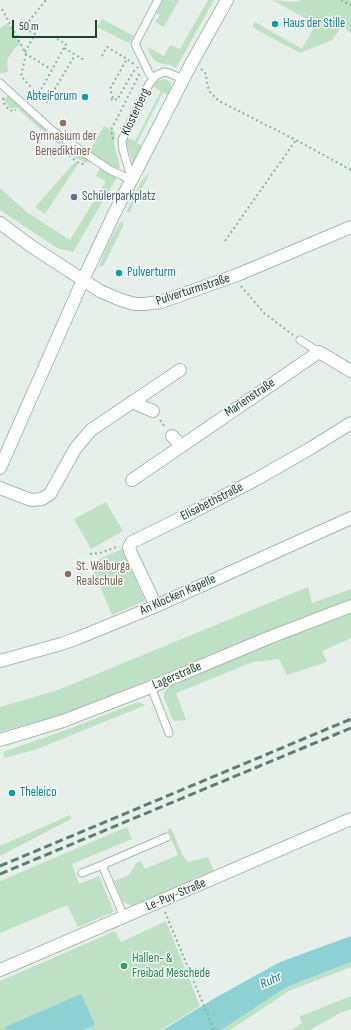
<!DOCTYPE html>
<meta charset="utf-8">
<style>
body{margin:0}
#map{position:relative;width:351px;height:1030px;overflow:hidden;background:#e6efea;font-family:"Sofia Sans Condensed",sans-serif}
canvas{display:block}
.scale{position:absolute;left:12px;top:20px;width:85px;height:18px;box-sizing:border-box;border:2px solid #234237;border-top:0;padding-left:5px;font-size:12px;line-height:14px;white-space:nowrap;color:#234237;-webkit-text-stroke:3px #f7fbf8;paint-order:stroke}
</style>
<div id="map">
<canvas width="351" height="1030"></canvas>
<div class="scale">50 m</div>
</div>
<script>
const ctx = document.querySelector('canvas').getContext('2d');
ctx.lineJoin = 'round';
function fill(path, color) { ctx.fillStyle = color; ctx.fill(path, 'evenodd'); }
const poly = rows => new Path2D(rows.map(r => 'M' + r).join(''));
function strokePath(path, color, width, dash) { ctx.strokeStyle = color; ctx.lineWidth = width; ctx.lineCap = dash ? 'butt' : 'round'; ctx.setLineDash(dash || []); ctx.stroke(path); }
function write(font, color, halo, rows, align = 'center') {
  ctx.font = font + ' "Sofia Sans Condensed",sans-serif'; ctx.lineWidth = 3; ctx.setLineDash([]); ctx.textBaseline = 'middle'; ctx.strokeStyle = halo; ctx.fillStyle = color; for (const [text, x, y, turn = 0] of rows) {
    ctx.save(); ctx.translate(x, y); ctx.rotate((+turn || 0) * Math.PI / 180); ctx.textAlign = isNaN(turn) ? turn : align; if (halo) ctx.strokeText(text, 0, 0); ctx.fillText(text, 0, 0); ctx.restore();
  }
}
const green = poly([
 [162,0,179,0,164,27,155,22,160,15,156,13,162,3],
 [208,0,214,0,176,68,171,65,162,64,155,61,150,54,147,47,164,56,170,45,180,49],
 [272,0,295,2,302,0,351,0,351,34,342,26,332,40,300,53,252,27,255,22,302,49,316,24],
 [102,19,134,36,129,43,97,27],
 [8,23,20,44,15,48,8,58,7,63,8,72,0,73,0,28],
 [163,79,168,80,171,83,172,89,170,96,163,92,137,143,145,147,134,166,126,143,127,138,135,141,161,91,154,87,156,82],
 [9,94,51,130,47,135,17,108,10,108,4,100],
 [104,126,115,132,114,144,120,167,116,170,88,153],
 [53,133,89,160,88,162,86,163,72,156,50,137],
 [75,162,78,164,45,214,35,207],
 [102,169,117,177,73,252,57,248,0,210,0,188,28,213,70,240,106,181,96,176,99,170],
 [150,173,129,213,126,212,142,180],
 [120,222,124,224,104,265,99,267,106,248],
 [106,502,123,531,91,549,74,519],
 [122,549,145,601,112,615,90,563],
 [308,587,312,603,351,589,351,599,269,631,68,713,0,732,0,707,58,690],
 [351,613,351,638,322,651,327,662,287,675,279,659,253,662,176,693,186,720,175,721,172,718,164,698,164,693,169,686,301,631],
 [138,702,146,705,37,749,5,758,3,752,66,730],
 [70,815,71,819,0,856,0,846],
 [127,827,132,839,72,864,79,884,99,876,114,912,78,927,67,905,0,933,0,881],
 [171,828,182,854,188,862,208,857,215,874,132,906,123,902,114,881,129,875,136,863,141,861,145,869,178,855,167,829],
 [166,921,200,1006,161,1030,0,1030,0,981,115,931,121,942],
 [351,962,351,967,289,991,230,1030,221,1030,287,987],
 [351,996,351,1009,340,1013,310,1030,292,1030,302,1023,299,1017]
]);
const water = poly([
 [351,936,351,962,287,987,221,1030,163,1030,215,998,280,962],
 [81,994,95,1025,83,1030,6,1030,5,1027]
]);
const path = poly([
 [341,0,351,5],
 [2,9,26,54,51,69],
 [57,39,66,44,64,48,84,60],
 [64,48,38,95,47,102,75,55],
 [25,52,35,34,26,29,25,26,46,0],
 [26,54,21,76,38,95],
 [102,56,107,47,127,59],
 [201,69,206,74,207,85,210,92,219,101,296,140,351,170],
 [3,98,4,103,9,110,13,111,16,110],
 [113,98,110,89,127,59,134,64],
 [111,100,113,98,117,100,133,72,138,67],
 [113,139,111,130,140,73],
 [61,150,79,163,86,165],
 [225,241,296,140],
 [241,286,264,313,293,335],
 [160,420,165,427],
 [90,554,100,553,119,546],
 [165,912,214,1030]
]);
const service = poly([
 [153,78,149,73,135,44,158,0],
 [0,83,53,131,67,141,110,170,132,180],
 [132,180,123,150,122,140,149,84,157,75,164,72,169,73,183,79],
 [300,340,319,352],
 [151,687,169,733],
 [82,873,102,865],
 [124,917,102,865,167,837]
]);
const minor = poly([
 [0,223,31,246,100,291,121,300,135,304,144,304,161,302,237,275,351,227],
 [132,402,153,411],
 [172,436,182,446],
 [0,468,83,280,114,214,191,64,227,0],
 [132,480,319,352,351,371],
 [0,488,31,500,42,499,50,494,75,449,91,430,180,370],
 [156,606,130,551,129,547,132,542,191,513,255,480,311,448,351,423],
 [0,661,61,644,78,638,156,606,351,518],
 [0,740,63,721,151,687,268,638,351,606],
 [0,970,351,819]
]);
const rail = poly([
 [0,866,351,719],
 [0,874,351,728]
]);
const markers = [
 [275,24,4,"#0f9aa8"],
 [85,97,4,"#0f9aa8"],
 [63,123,4,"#8d6e63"],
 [74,197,4,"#5c6f8a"],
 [119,273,4,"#0f9aa8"],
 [68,574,4,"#8d6e63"],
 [12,793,4,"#0f9aa8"],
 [124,966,4,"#2e9e5b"]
];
const cultureNames = [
 ["Haus der Stille",283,24],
 ["AbteiForum",77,97,"right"],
 ["Pulverturm",127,273],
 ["Theleico",20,793]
];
const streetNames = [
 ["Klosterberg",136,112,-65],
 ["Pulverturmstraße",193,290,-18],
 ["Marienstraße",250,398,-34],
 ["Elisabethstraße",212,502,-27],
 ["An Klocken Kapelle",178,595,-24],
 ["Lagerstraße",177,676,-23],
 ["Le-Puy-Straße",176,895,-23]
];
const educationNames = [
 ["Gymnasium der",63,137],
 ["Benediktiner",63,152],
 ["St. Walburga",76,567,"left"],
 ["Realschule",76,582,"left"]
];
const serviceNames = [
 ["Schülerparkplatz",82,197]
];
const leisureNames = [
 ["Hallen- &",132,959],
 ["Freibad Meschede",132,974]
];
const waterNames = [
 ["Ruhr",271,981,-25]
];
fill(green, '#bee0c4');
fill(water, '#8dd1d5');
strokePath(service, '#a8b8b1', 9);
strokePath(minor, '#a8b8b1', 14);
strokePath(path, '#85b4a0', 2, [2, 3]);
strokePath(service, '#fff', 7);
strokePath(minor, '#fff', 12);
strokePath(rail, '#5e7d72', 3, [8, 4]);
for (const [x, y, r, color] of markers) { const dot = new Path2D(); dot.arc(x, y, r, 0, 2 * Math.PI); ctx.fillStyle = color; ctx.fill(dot); strokePath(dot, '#f7fbf8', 1.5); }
write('13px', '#0d838f', '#f7fbf8', cultureNames, 'left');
write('13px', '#234237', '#f7fbf8', streetNames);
write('13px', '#785e54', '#f7fbf8', educationNames);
write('13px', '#4e5e75', '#f7fbf8', serviceNames, 'left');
write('13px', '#27864d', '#f7fbf8', leisureNames, 'left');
write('italic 14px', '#1a7a81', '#f7fbf8', waterNames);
</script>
